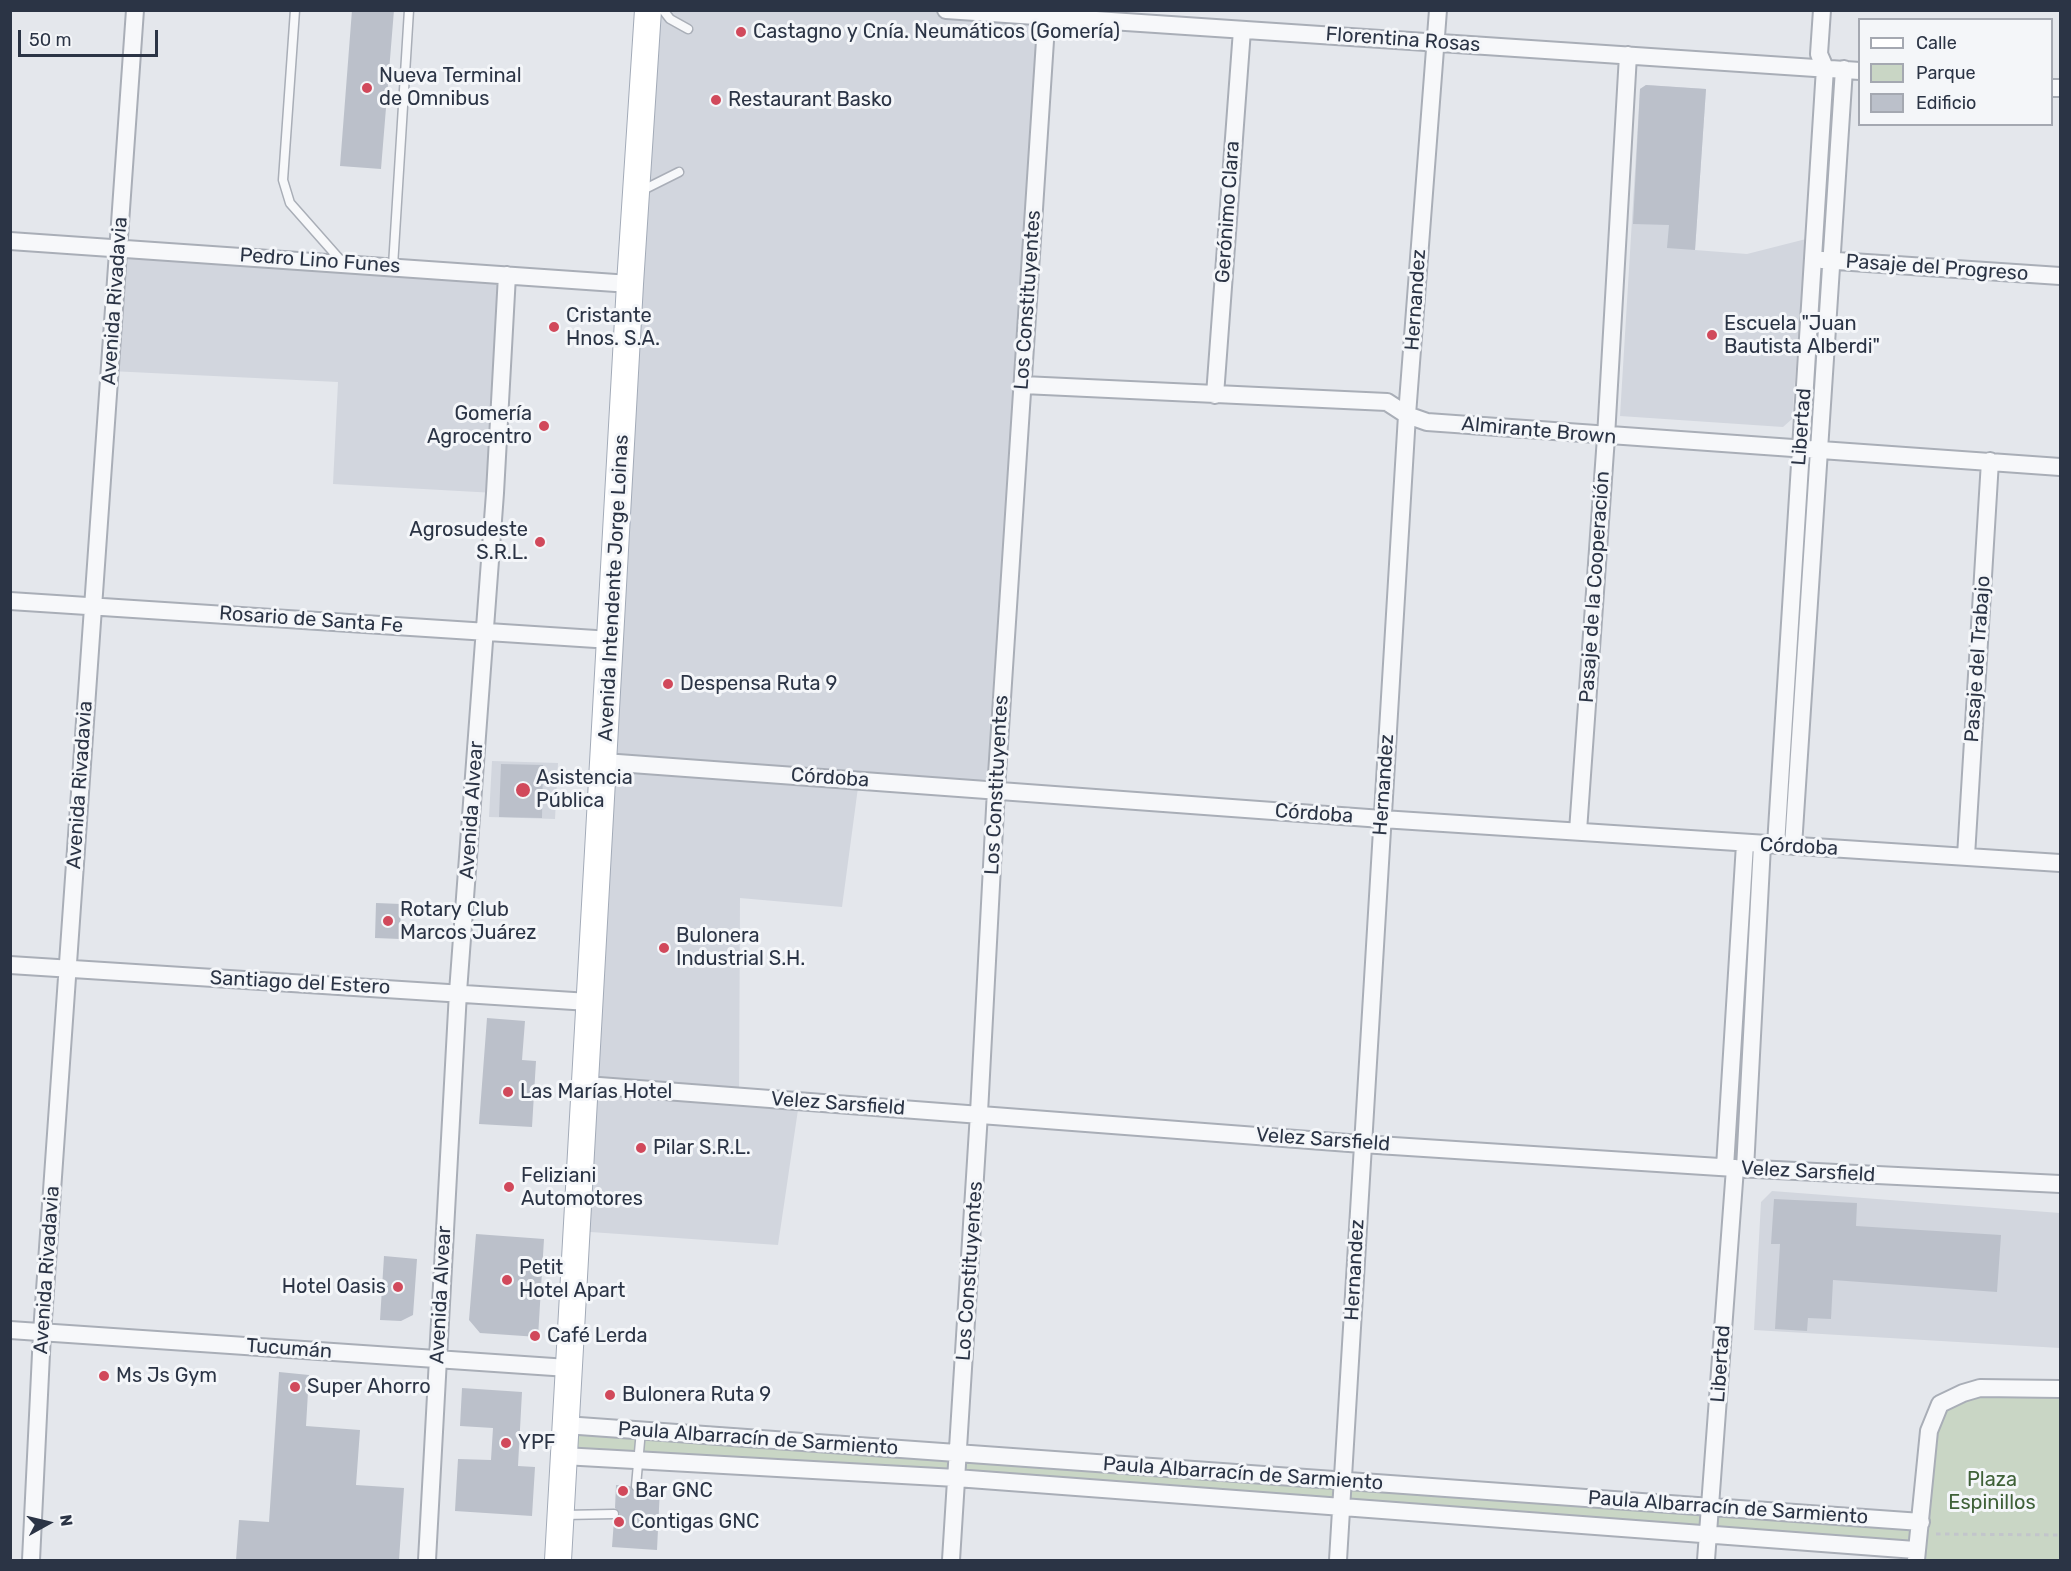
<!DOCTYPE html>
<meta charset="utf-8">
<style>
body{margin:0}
#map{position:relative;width:2071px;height:1571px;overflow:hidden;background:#e4e7ec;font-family:Rubik,sans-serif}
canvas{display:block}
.frame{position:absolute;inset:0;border:12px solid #2b3445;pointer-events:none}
.legend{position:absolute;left:1858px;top:18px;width:195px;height:108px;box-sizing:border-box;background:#f4f6f9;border:2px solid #a4a8b1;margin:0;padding:8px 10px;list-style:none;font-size:18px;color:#2b3445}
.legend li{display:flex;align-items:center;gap:12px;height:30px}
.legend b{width:30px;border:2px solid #a4a8b1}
.north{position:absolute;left:18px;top:1493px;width:60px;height:60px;-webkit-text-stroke:4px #f4f6f9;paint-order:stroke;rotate:82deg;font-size:16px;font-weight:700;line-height:24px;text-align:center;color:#2b3445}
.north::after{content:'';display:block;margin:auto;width:21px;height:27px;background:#2b3445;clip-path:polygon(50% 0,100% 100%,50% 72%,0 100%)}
.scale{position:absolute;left:18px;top:30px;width:140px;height:27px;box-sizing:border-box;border:3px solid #2b3445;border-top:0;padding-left:8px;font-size:18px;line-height:21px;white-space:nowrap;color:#2b3445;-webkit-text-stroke:4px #f4f6f9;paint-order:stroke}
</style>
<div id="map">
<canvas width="2071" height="1571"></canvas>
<div class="frame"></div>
<ul class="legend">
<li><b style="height:8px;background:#fff"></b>Calle</li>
<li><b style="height:16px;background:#c9d6c5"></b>Parque</li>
<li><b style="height:16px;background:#bbc0ca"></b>Edificio</li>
</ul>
<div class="north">N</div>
<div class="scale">50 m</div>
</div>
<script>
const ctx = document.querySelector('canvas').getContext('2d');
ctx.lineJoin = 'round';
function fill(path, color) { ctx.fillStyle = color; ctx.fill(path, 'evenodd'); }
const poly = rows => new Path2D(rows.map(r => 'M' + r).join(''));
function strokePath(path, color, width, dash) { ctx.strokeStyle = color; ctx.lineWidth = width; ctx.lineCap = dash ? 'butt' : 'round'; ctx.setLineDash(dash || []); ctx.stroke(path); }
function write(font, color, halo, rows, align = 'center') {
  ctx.font = font + ' Rubik,sans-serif'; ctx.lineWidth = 6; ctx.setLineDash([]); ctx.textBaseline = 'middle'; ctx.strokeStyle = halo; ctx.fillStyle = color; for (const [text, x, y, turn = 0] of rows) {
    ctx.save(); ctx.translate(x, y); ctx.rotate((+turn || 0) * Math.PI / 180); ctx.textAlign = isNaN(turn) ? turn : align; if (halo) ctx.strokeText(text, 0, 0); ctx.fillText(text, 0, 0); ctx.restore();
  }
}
const built = poly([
 [648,11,1047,11,996,790,859,780,842,907,740,898,739,1097,799,1103,778,1245,576,1231],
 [1646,85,1706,89,1695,250,1747,254,1806,239,1792,419,1783,427,1620,416,1640,89],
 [120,248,507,275,495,493,333,484,338,382,110,371],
 [492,761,558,763,555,819,489,817],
 [1772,1191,2060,1213,2060,1348,1754,1330,1761,1202]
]);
const green = poly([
 [2060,1389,2060,1560,1916,1560,1915,1550,563,1456,565,1425,1920,1522,1940,1404,1963,1393]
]);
const building = poly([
 [352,10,394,10,381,169,340,166],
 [1646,85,1706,89,1695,250,1667,248,1669,225,1633,224,1640,89],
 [501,764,543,765,542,818,499,817],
 [376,903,401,904,400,939,375,938],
 [487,1018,525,1021,522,1060,536,1061,532,1127,479,1124],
 [1774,1199,1857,1203,1856,1226,2001,1235,1997,1292,1833,1280,1831,1319,1808,1318,1807,1331,1775,1329,1780,1244,1771,1244],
 [476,1234,544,1239,538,1337,480,1333,469,1320],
 [384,1256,417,1259,413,1315,401,1321,380,1320],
 [279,1372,309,1375,306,1426,360,1430,356,1485,404,1488,399,1560,236,1560,239,1520,269,1522],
 [462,1388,522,1392,518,1466,535,1467,532,1516,455,1511,458,1459,491,1460,493,1428,460,1426],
 [616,1485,630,1486,636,1492,642,1487,660,1488,657,1550,612,1547,614,1520,620,1514,615,1508]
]);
const path = poly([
 [1936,1534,2060,1535]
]);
const lane = poly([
 [295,10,283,180,290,203,343,263],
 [663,10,670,19,688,29],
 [639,192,679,172],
 [393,266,409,10],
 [636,1486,641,1430],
 [564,1515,614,1514]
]);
const street = poly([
 [946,10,1860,71],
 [2052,88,2060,88],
 [10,241,630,284],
 [1822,260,2060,276],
 [1023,385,1387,402,1407,415,1427,422,2060,467],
 [1215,395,1242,30],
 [10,601,611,640],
 [604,762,1382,819,2060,863],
 [1578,831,1606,437,1628,55],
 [1776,845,1825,68,1819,54,1822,10],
 [1793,846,1844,69],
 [1966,856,1990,461],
 [10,965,589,1002],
 [586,1085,1362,1144,1735,1168,2060,1184],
 [1725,1167,1745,844],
 [1745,1169,1762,845],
 [10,1330,568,1368],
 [565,1425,1921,1522],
 [563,1456,956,1478,1915,1550],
 [31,1560,42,1333,135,10],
 [427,1560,458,992,495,493,507,275],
 [951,1560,979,1113,996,790,1047,10],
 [1338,1560,1407,415,1438,10],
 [1706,1560,1735,1168],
 [1916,1560,1929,1431,1940,1404,1963,1393,1980,1388,2060,1389]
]);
const primary = poly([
 [558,1560,630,284,648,10]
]);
const markers = [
 [741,32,6,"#d1495b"],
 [367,88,6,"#d1495b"],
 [716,100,6,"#d1495b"],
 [554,327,6,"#d1495b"],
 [1712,335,6,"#d1495b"],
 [544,426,6,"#d1495b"],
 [540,542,6,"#d1495b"],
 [668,684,6,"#d1495b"],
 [523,790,8,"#d1495b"],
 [388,921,6,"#d1495b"],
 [664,948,6,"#d1495b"],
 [508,1092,6,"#d1495b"],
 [641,1148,6,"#d1495b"],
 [509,1187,6,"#d1495b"],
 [507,1280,6,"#d1495b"],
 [398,1287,6,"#d1495b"],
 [535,1336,6,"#d1495b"],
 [104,1376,6,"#d1495b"],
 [295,1387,6,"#d1495b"],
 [610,1395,6,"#d1495b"],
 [506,1443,6,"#d1495b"],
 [623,1491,6,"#d1495b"],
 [619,1522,6,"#d1495b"]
];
const poiNames = [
 ["Castagno y Cnía. Neumáticos (Gomería)",753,32],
 ["Nueva Terminal",379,76],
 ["de Omnibus",379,99],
 ["Restaurant Basko",728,100],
 ["Cristante",566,316],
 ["Hnos. S.A.",566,339],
 ["Escuela \"Juan",1724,324],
 ["Bautista Alberdi\"",1724,347],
 ["Gomería",532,414,"right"],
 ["Agrocentro",532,437,"right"],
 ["Agrosudeste",528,530,"right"],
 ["S.R.L.",528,553,"right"],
 ["Despensa Ruta 9",680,684],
 ["Asistencia",536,778],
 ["Pública",536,801],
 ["Rotary Club",400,910],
 ["Marcos Juárez",400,933],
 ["Bulonera",676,936],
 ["Industrial S.H.",676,959],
 ["Las Marías Hotel",520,1092],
 ["Pilar S.R.L.",653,1148],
 ["Feliziani",521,1176],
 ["Automotores",521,1199],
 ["Petit",519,1268],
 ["Hotel Apart",519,1291],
 ["Hotel Oasis",386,1287,"right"],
 ["Café Lerda",547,1336],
 ["Ms Js Gym",116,1376],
 ["Super Ahorro",307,1387],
 ["Bulonera Ruta 9",622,1395],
 ["YPF",518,1443],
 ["Bar GNC",635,1491],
 ["Contigas GNC",631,1522]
];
const streetNames = [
 ["Florentina Rosas",1403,40,4],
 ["Gerónimo Clara",1228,212,-86],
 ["Pedro Lino Funes",320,261,4],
 ["Pasaje del Progreso",1937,268,4],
 ["Los Constituyentes",1028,300,-86],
 ["Hernandez",1416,300,-86],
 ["Avenida Rivadavia",115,301,-86],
 ["Libertad",1802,427,-86],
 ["Almirante Brown",1539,431,5],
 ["Pasaje de la Cooperación",1595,587,-86],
 ["Avenida Intendente Jorge Loinas",614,588,-87],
 ["Rosario de Santa Fe",311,620,4],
 ["Pasaje del Trabajo",1978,659,-86],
 ["Córdoba",830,778,4],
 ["Avenida Rivadavia",80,785,-86],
 ["Los Constituyentes",997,785,-87],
 ["Hernandez",1384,785,-86],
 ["Avenida Alvear",472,810,-86],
 ["Córdoba",1314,814,4],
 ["Córdoba",1799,847,3],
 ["Santiago del Estero",300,983,3],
 ["Velez Sarsfield",838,1104,4],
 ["Velez Sarsfield",1323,1140,4],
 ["Velez Sarsfield",1808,1172,3],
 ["Avenida Rivadavia",47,1270,-86],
 ["Hernandez",1355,1270,-87],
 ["Los Constituyentes",970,1271,-86],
 ["Avenida Alvear",441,1295,-87],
 ["Tucumán",289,1349,4],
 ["Libertad",1721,1364,-86],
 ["Paula Albarracín de Sarmiento",758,1439,4],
 ["Paula Albarracín de Sarmiento",1243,1474,4],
 ["Paula Albarracín de Sarmiento",1728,1508,4]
];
const parkNames = [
 ["Plaza",1992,1480],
 ["Espinillos",1992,1503]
];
fill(built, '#d2d6de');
fill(green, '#c9d6c5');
fill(building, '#bbc0ca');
strokePath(lane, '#a9aeb7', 11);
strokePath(street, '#a9aeb7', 20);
strokePath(primary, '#a3abb8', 28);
strokePath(path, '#c2c5cb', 3, [4.5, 4.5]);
strokePath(lane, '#f7f8fa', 8);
strokePath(street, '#f7f8fa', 16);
strokePath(primary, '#fff', 26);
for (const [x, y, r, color] of markers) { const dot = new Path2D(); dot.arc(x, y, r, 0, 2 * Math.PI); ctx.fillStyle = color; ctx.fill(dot); strokePath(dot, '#f4f6f9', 2); }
write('20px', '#2b3445', '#f4f6f9', poiNames, 'left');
write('20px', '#2b3445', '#f4f6f9', streetNames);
write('20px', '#3f6138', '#f4f6f9', parkNames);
</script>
